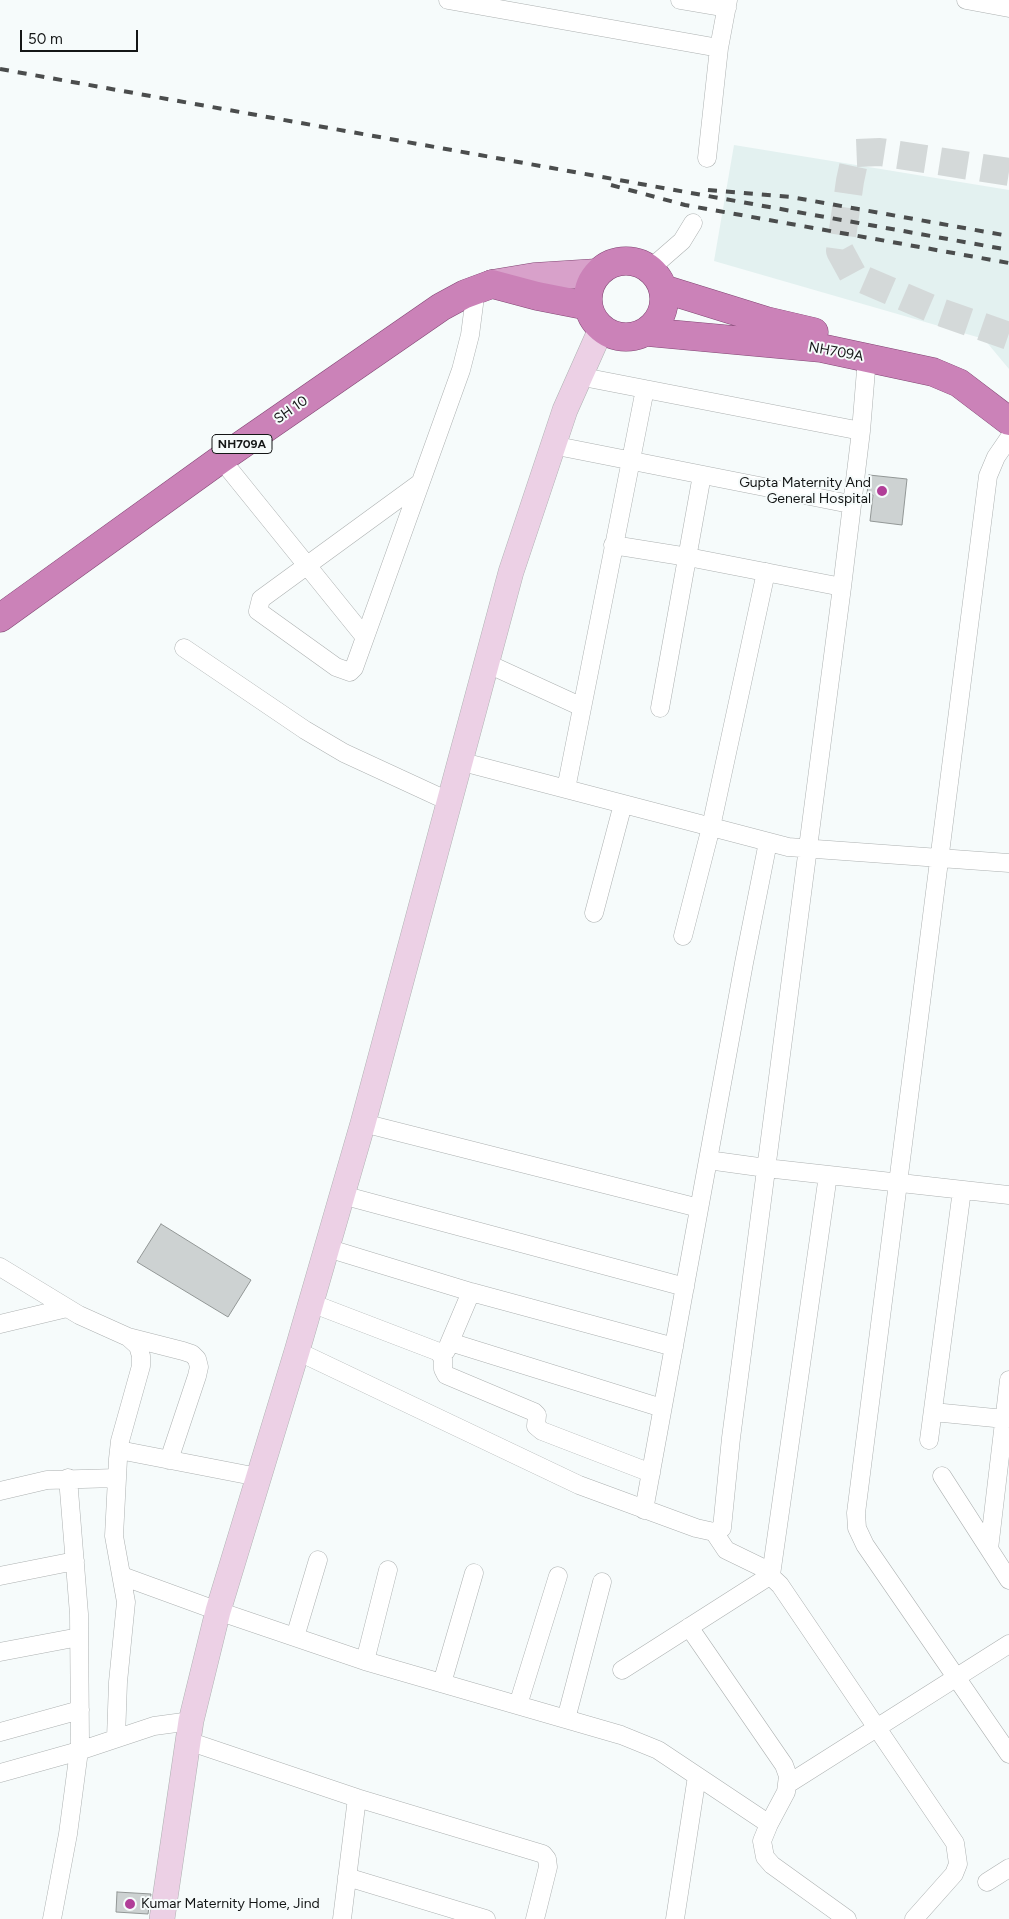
<!DOCTYPE html>
<style>
body{margin:0}
#map{position:relative;width:1009px;height:1919px;overflow:hidden;background:#f6fbfb;font-family:Figtree,sans-serif}
canvas{display:block}
.scale{position:absolute;left:20px;top:30px;width:118px;height:22px;box-sizing:border-box;border:2px solid #141616;border-top:0;padding-left:6px;font-size:15px;line-height:18px;white-space:nowrap;color:#141616;-webkit-text-stroke:4px #f6fbfb;paint-order:stroke}
</style>
<div id="map">
<canvas width="1009" height="1919"></canvas>
<div class="scale">50 m</div>
</div>
<script>
const ctx = document.querySelector('canvas').getContext('2d');
ctx.lineJoin = 'round';
function fill(path, color) { ctx.fillStyle = color; ctx.fill(path, 'evenodd'); }
const poly = rows => new Path2D(rows.map(r => 'M' + r).join(''));
function strokePath(path, color, width, dash) { ctx.strokeStyle = color; ctx.lineWidth = width; ctx.lineCap = dash ? 'butt' : 'round'; ctx.setLineDash(dash || []); ctx.stroke(path); }
function write(font, color, halo, rows, align = 'center') {
  ctx.font = font + ' Figtree,sans-serif'; ctx.lineWidth = 4; ctx.setLineDash([]); ctx.textBaseline = 'middle'; ctx.strokeStyle = halo; ctx.fillStyle = color; for (const [text, x, y, turn = 0] of rows) {
    ctx.save(); ctx.translate(x, y); ctx.rotate((+turn || 0) * Math.PI / 180); ctx.textAlign = isNaN(turn) ? turn : align; if (halo) ctx.strokeText(text, 0, 0); ctx.fillText(text, 0, 0); ctx.restore();
  }
}
const built = poly([
 [734,145,1009,190,1009,369,984,339,714,261]
]);
const building = poly([
 [869,475,907,479,902,525,870,521,873,495,867,494,869,475],
 [161,1224,251,1280,228,1317,137,1262,161,1224],
 [117,1892,151,1894,148,1914,116,1912,117,1892]
]);
const trunkTunnel = poly([
 [1009,172,880,152,856,153,850,181,840,251,853,275,937,311,1009,336]
]);
const minor = poly([
 [448,0,719,48],
 [680,0,727,8],
 [966,0,1009,8],
 [707,158,719,48,728,0],
 [651,268,682,241,693,223],
 [578,376,861,431],
 [1009,438,996,457,988,476,856,1513,857,1528,865,1545,1009,1754],
 [552,445,850,504],
 [221,459,364,636],
 [420,483,261,599,258,611,336,667,350,672,354,668,461,370,470,335,476,289],
 [613,545,688,557,842,587],
 [184,648,305,730,344,753,448,801],
 [486,663,582,707],
 [660,708,702,475],
 [459,761,788,847,1009,863],
 [566,789,645,389],
 [594,913,623,804],
 [683,936,711,827,766,572],
 [363,1123,699,1208],
 [708,1160,766,1168,1009,1195],
 [342,1195,685,1287],
 [327,1248,471,1292,674,1347],
 [0,1267,79,1315,128,1337,138,1346,141,1356,141,1366,120,1441,118,1459,114,1536,126,1602,118,1682,116,1738],
 [311,1303,439,1352,443,1359,443,1369,446,1375,534,1412,537,1415,536,1426,542,1431,651,1473],
 [0,1324,67,1308],
 [128,1337,183,1351,192,1354,197,1359,199,1367,197,1376,169,1460],
 [450,1342,662,1408],
 [297,1351,579,1485,696,1528,714,1532,722,1528,731,1438,842,587,861,431,867,358],
 [446,1351,471,1292],
 [933,1412,1005,1419],
 [929,1440,962,1190],
 [119,1450,258,1477],
 [942,1476,1009,1580],
 [0,1491,47,1480,117,1478],
 [644,1510,744,963,768,842],
 [714,1532,726,1550,761,1567,780,1585,955,1843,958,1864,954,1874,914,1919],
 [989,1549,1009,1380],
 [0,1576,75,1561],
 [122,1576,218,1611,365,1661,621,1735,658,1750,769,1824],
 [689,1627,784,1765,788,1776,786,1792,769,1824,762,1841,765,1857,772,1865,847,1919],
 [295,1637,318,1560],
 [0,1652,79,1637],
 [365,1661,388,1570],
 [622,1670,771,1575,828,1175],
 [442,1683,474,1573],
 [518,1705,558,1576],
 [566,1719,602,1582],
 [0,1732,80,1710],
 [188,1741,357,1798,543,1854,547,1859,548,1867,535,1919],
 [0,1773,79,1751,154,1726,191,1721],
 [788,1784,1009,1644],
 [347,1877,486,1919],
 [987,1882,1009,1868],
 [52,1919,68,1834,80,1743,79,1614,68,1478],
 [342,1919,357,1798],
 [675,1919,697,1776]
]);
const secondary = poly([
 [162,1919,191,1721,218,1611,297,1351,363,1123,511,572,565,410,601,329]
]);
const primary = poly([
 [492,284,534,277,597,273]
]);
const trunk = poly([
 '588 299a38 38 0 1 1 76 0a38 38 0 1 1-76 0Z',
 [664,289,767,321,814,332],
 [647,332,821,348,933,372,959,383,1009,421],
 [0,618,221,459,441,307,465,294,492,284,537,296,588,306]
]);
const rail = poly([
 [0,69,1009,250],
 [611,185,685,205,1009,263],
 [708,190,791,197,1009,236]
]);
const markers = [
 [882,491,6,"#b13e98"],
 [130,1904,6,"#b13e98"]
];
const shields = [
 [242,444,60]
];
const shieldNames = [
 ["NH709A",242,444]
];
const streetNames = [
 ["NH709A",836,352,10],
 ["SH 10",291,410,-35]
];
const poiNames = [
 ["Gupta Maternity And",871,483],
 ["General Hospital",871,499],
 ["Kumar Maternity Home, Jind",141,1904,"left"]
];
fill(built, '#e3f1f0');
fill(building, '#cdd2d2');
strokePath(building, '#929796', 1);
strokePath(trunkTunnel, '#d4d9d9', 28, [28, 14]);
strokePath(minor, '#adb1b1', 19);
strokePath(secondary, '#adb1b1', 26);
strokePath(primary, '#824774', 29);
strokePath(trunk, '#824774', 29);
strokePath(minor, '#fff', 18);
strokePath(secondary, '#ecd0e5', 25);
strokePath(primary, '#d8a1ca', 28);
strokePath(trunk, '#cb82b8', 28);
strokePath(rail, '#4b4d4d', 4, [9, 9]);
for (const [x, y, r, color] of markers) { const dot = new Path2D(); dot.arc(x, y, r, 0, 2 * Math.PI); ctx.fillStyle = color; ctx.fill(dot); strokePath(dot, '#f6fbfb', 2); }
for (const [x, y, w] of shields) { const box = new Path2D(); box.roundRect(x - w / 2, y - 9.5, w, 19, 4); ctx.fillStyle = '#f6fbfb'; ctx.fill(box); strokePath(box, '#141616', 1); }
write('bold 12px', '#141616', null, shieldNames);
write('14px', '#141616', '#f6fbfb', streetNames);
write('14px', '#141616', '#f6fbfb', poiNames, 'right');
</script>
